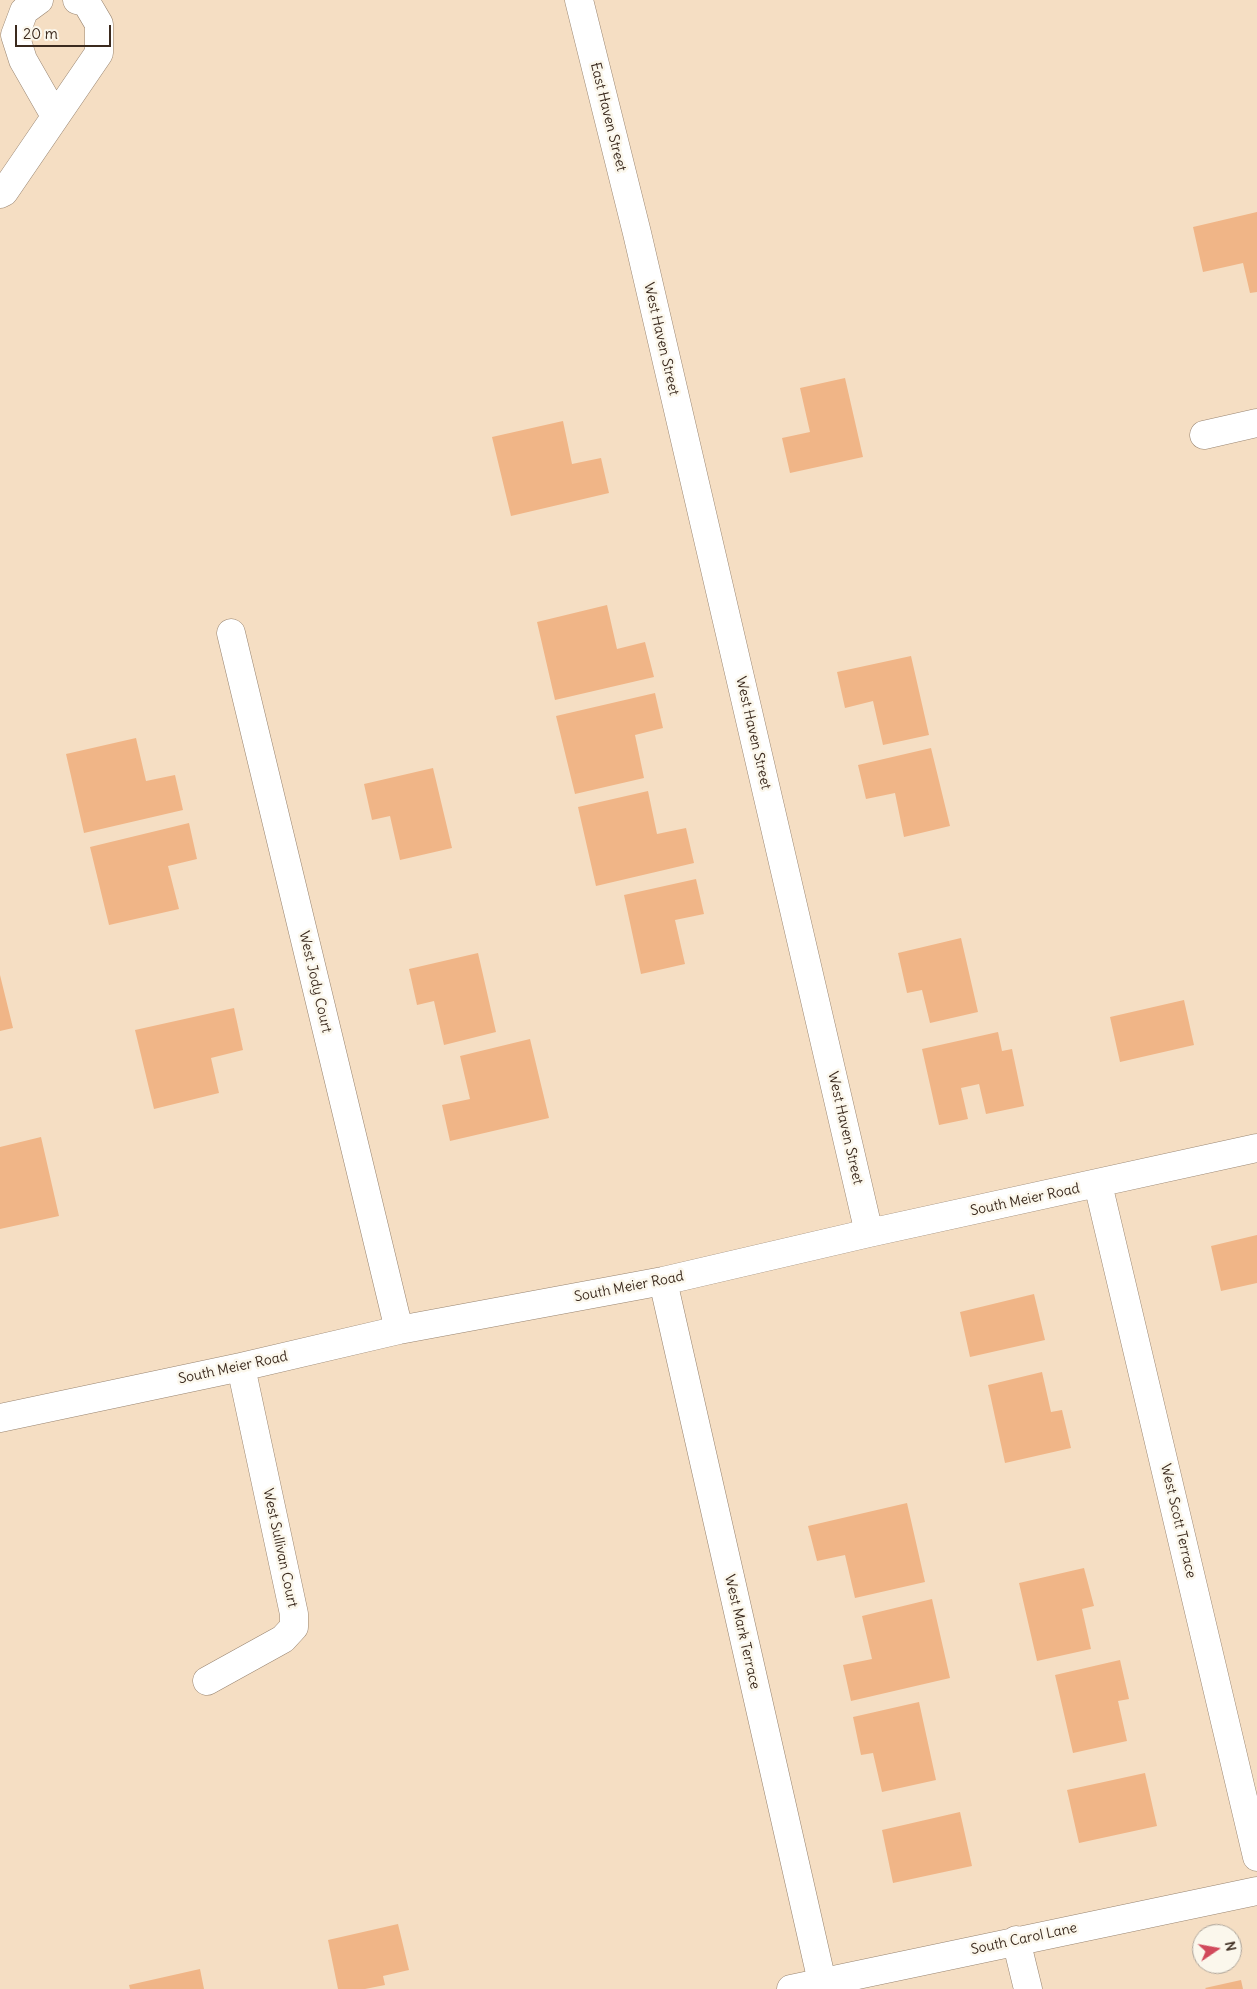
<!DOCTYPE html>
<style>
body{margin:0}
#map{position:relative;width:1257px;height:1989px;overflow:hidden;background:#f5dec3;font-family:Delius,sans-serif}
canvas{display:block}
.north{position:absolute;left:1192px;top:1924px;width:50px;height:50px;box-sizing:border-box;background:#fbf7ec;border:1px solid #aea59a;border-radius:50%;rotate:78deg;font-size:14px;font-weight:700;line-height:20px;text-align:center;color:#3b2a1e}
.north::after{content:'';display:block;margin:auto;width:18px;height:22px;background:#d1495b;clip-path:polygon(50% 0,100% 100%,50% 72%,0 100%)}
.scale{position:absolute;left:15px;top:25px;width:96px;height:22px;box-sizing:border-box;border:2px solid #3b2a1e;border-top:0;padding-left:6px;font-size:15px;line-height:18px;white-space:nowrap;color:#3b2a1e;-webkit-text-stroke:4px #fbf7ec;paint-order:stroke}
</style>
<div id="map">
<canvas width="1257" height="1989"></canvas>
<div class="north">N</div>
<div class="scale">20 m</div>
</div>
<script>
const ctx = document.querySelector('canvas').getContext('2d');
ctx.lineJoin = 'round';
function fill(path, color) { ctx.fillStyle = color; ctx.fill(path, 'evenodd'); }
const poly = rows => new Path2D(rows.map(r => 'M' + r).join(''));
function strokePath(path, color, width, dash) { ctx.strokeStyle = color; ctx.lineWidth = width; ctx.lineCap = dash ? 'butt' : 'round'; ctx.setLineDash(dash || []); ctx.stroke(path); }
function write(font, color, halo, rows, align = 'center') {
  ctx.font = font + ' Delius,sans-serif'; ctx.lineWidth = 5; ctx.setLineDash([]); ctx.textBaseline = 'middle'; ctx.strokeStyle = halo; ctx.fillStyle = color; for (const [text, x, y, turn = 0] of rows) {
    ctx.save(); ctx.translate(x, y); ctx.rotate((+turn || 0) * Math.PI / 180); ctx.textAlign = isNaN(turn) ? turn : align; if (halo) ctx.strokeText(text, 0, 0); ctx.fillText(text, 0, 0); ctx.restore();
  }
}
const building = poly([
 [1257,212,1257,292,1250,293,1243,263,1203,272,1193,227],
 [845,378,863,457,790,473,782,438,810,432,800,388],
 [563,421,572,464,601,458,609,493,511,516,492,437],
 [607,605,617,649,645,642,654,677,555,700,537,622],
 [911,656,929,735,883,745,873,701,845,708,837,672],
 [655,693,663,728,635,735,644,778,575,794,556,716],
 [136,738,146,781,175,775,183,810,84,833,66,754],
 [931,748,950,826,904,837,895,793,866,799,858,765],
 [433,768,452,848,400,860,390,816,372,820,364,784],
 [648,791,657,834,686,828,694,863,596,886,578,807],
 [189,823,197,859,168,866,179,909,109,925,90,847],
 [696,879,704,914,675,920,685,964,641,974,624,895],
 [961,938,978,1012,930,1023,922,990,907,993,898,953],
 [478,953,496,1032,444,1045,434,1001,417,1005,409,969],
 [0,975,13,1028,0,1031],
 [1184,1000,1194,1045,1120,1062,1110,1017],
 [234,1008,243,1050,211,1058,219,1093,154,1109,135,1030],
 [998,1032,1002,1051,1012,1049,1024,1106,986,1114,979,1084,961,1088,968,1119,939,1125,922,1049],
 [530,1039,549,1118,450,1141,442,1105,470,1099,460,1056],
 [41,1137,59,1216,0,1229,0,1147],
 [1257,1235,1257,1283,1221,1291,1211,1246],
 [1034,1294,1045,1340,970,1357,960,1312],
 [1042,1372,1051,1412,1062,1410,1071,1448,1005,1463,988,1385],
 [907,1503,925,1582,855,1598,845,1555,817,1561,808,1526],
 [1084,1568,1094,1606,1082,1609,1091,1649,1037,1661,1019,1583],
 [932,1599,950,1678,851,1701,843,1665,872,1659,862,1616],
 [1120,1660,1129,1699,1118,1701,1127,1741,1073,1753,1055,1675],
 [919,1702,936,1780,882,1792,873,1753,861,1755,853,1717],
 [1145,1773,1157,1826,1079,1843,1067,1790],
 [960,1812,972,1866,893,1883,882,1830],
 [398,1924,409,1970,383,1976,385,1985,365,1989,338,1989,328,1940],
 [200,1969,204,1989,130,1989,129,1985],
 [1241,1980,1243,1989,1206,1989,1205,1988]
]);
const street = poly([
 [39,0,24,11,15,35,23,60,55,116],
 [579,0,637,233,869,1233],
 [0,194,4,192,99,53,99,24,86,2,77,0],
 [1204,435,1257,423],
 [231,633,399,1330],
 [1098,1184,1257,1857],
 [663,1281,822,1982],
 [0,1418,241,1367,399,1330,663,1281,869,1233,1257,1148],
 [207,1681,283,1639,294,1627,294,1614,241,1367],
 [1016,1940,1028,1989],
 [791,1989,1257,1891]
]);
const streetNames = [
 ["East Haven Street",608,117,76],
 ["West Haven Street",661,339,77],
 ["West Haven Street",753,733,77],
 ["West Jody Court",315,982,77],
 ["West Haven Street",845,1128,77],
 ["South Meier Road",1025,1200,-12],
 ["South Meier Road",629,1287,-11],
 ["South Meier Road",233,1368,-12],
 ["West Scott Terrace",1178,1521,77],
 ["West Sullivan Court",280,1548,78],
 ["West Mark Terrace",742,1632,77],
 ["South Carol Lane",1024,1939,-12]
];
fill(building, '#f0b587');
strokePath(street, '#988470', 29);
strokePath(street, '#fff', 28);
write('14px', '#3b2a1e', '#fbf7ec', streetNames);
</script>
